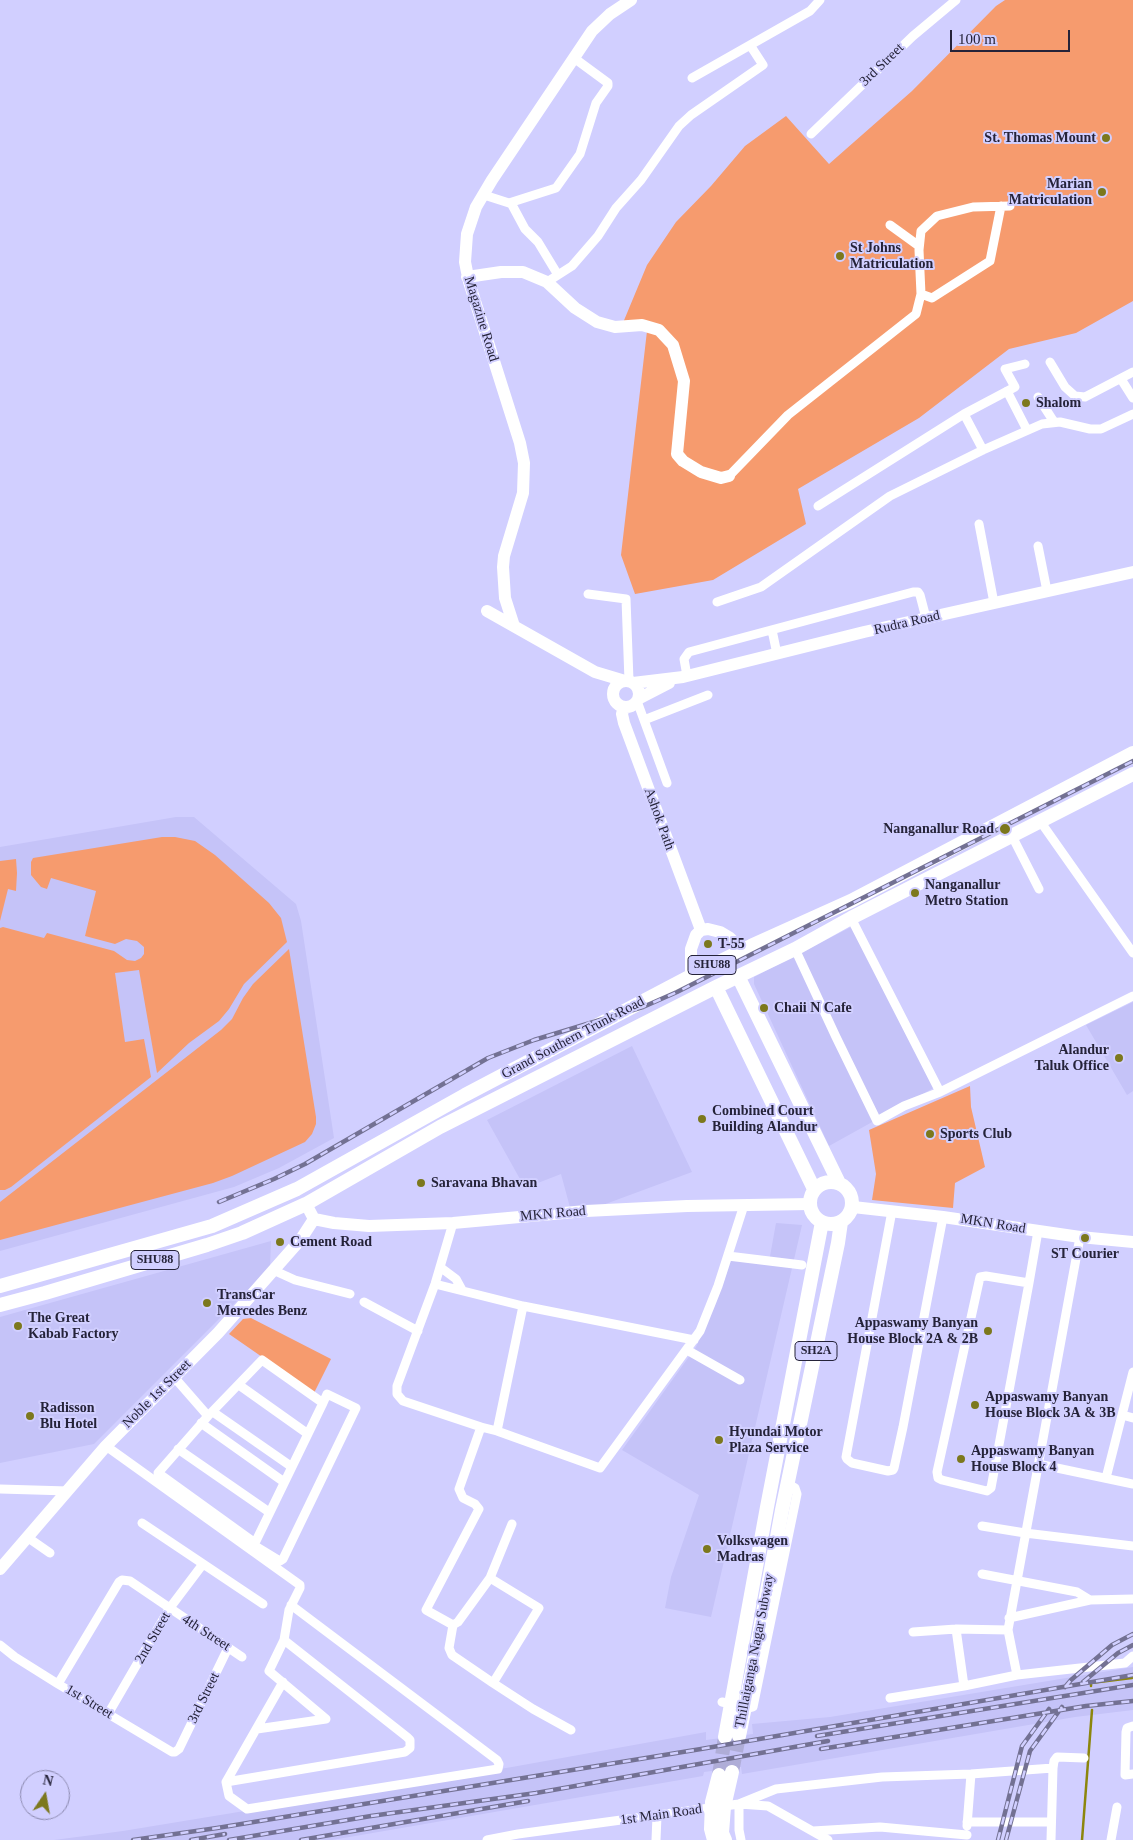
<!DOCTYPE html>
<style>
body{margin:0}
#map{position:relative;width:1133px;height:1840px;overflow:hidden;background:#d1cfff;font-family:"Times New Roman",serif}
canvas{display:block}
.north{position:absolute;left:20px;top:1770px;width:50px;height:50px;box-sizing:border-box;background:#d1cfff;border:1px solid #8c8ab0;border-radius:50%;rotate:12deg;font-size:14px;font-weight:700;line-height:20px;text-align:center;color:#252339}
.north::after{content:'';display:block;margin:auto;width:18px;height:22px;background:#7c781d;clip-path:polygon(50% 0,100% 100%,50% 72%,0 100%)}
.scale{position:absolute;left:950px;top:30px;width:120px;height:22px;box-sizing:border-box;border:2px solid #252339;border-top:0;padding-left:6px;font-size:15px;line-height:18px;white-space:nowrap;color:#252339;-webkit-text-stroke:4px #d1cfff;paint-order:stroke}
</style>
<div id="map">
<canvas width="1133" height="1840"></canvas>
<div class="north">N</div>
<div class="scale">100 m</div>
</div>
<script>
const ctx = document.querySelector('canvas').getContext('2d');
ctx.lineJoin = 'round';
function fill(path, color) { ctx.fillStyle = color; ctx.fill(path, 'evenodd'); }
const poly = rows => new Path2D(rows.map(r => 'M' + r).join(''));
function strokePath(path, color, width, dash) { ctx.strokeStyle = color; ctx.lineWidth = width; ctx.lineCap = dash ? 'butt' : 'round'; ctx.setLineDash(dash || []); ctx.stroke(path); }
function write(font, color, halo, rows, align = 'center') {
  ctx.font = font + ' "Times New Roman",serif'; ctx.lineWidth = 4; ctx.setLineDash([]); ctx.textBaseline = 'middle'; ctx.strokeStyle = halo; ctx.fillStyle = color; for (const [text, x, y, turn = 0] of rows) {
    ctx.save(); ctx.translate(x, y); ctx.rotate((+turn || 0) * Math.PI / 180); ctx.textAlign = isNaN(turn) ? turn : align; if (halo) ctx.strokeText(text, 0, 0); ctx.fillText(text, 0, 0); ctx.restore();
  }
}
const built = poly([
 [176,817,194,817,296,904,301,921,334,1138,279,1168,234,1187,0,1251,0,847],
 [855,925,937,1086,829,1146,754,984,754,977],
 [1133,1002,1133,1091,1127,1095,1086,1025],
 [632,1046,692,1172,592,1209,571,1211,561,1174,525,1188,487,1120],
 [776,1223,802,1225,711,1617,665,1608,671,1577,699,1495,622,1450,696,1347,715,1306,732,1258,769,1262],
 [271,1241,270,1268,94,1444,0,1463,0,1317],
 [1133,1667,1133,1710,1075,1717,742,1774,741,1767,704,1772,703,1776,332,1840,54,1840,123,1831,512,1767,706,1732,706,1740,753,1734,752,1724,830,1717]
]);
const green = poly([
 [1005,0,1133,0,1133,301,1076,333,1009,349,919,418,798,489,806,524,713,580,635,594,621,555,647,331,620,330,647,265,676,222,711,186,745,146,786,116,829,164,912,91,996,6],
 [162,837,175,837,195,841,215,855,269,903,281,918,287,942,244,984,229,1009,219,1021,189,1043,157,1073,139,970,115,973,125,1042,144,1039,151,1077,11,1187,5,1190,0,1190,0,928,3,927,44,938,47,933,114,951,127,960,135,961,141,958,144,954,144,947,137,941,126,939,115,944,85,936,96,891,51,878,47,889,41,887,31,875,31,862,33,858],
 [16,859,17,873,16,891,8,889,0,921,0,861],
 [289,949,316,1117,316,1124,312,1134,305,1142,232,1176,213,1183,0,1240,0,1202,221,1030,232,1019,243,998,253,984],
 [970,1086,971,1107,985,1167,955,1183,953,1208,872,1200,876,1174,869,1130],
 [251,1318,331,1359,314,1393,229,1334,243,1319]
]);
const stream = poly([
 [1091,1686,1091,1683,1132,1678],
 [1082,1840,1092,1710]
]);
const primaryTunnel = poly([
 [732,1772,739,1736],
 [719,1775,725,1737]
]);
const street = poly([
 [692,78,810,11,820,0],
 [811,134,913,36,956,0],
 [484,195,509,203,556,188,580,154,596,103,608,86,608,83,574,58],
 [511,203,525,229,538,242,558,275],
 [890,225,919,246],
 [547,282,572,266,598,236,616,208,641,180,679,126,691,115,763,65,750,45],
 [921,294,932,298,990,261,1001,206],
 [1050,362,1065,387,1075,396,1085,397,1133,372],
 [1121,379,1133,398],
 [1007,391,1027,430],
 [1038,397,1054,422],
 [964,414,983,450],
 [729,476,788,415,916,314,921,294,919,250,921,231,937,216,973,207,1010,206],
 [818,506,964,414,1015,387,1005,369,1025,364],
 [979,524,994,603],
 [1038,546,1047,591],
 [588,594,626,599,629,681],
 [717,602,761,587,890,496,983,450,1042,424,1060,422,1090,429,1101,429,1133,414],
 [772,630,777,654],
 [687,676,684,659,689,652,913,592,918,592,920,595,926,618],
 [637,701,667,783],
 [644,720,708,695],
 [1040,821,1133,953],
 [1012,836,1039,889],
 [851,918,940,1092],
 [795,949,836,1037,877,1121,904,1106,940,1092,1133,996],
 [892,1211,846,1457,847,1459,852,1463,888,1471,893,1470,894,1468,903,1427,943,1217],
 [453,1223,435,1284,397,1386,397,1394,403,1401,481,1427,497,1431,600,1468,700,1331,718,1286,744,1205],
 [728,1256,802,1265],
 [440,1267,456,1279,462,1290],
 [273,1270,295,1280,350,1294],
 [1029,1283,986,1276,980,1277,937,1472,938,1478,942,1480,987,1491,991,1488,1029,1283,1038,1231],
 [435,1284,523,1306,694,1340],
 [364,1302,418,1331],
 [687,1350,740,1380],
 [1133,1372,1122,1415,1133,1418],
 [174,1377,208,1416,158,1473,255,1543,323,1403,262,1360,208,1416],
 [239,1385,308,1434],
 [213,1412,292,1467],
 [201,1423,284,1482],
 [497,1431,523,1306],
 [106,1446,300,1585,300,1588,289,1610,284,1640,269,1671,326,1719,257,1729],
 [178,1449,269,1512],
 [1038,1464,1133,1484],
 [1106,1478,1122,1415],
 [0,1489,68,1491],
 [142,1523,263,1604],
 [982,1526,1025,1533,1133,1546],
 [27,1537,50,1553],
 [257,1547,280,1561,283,1559,356,1408,327,1394,323,1403],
 [982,1574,1077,1592,1090,1600,1133,1599],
 [490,1578,512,1524],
 [1009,1618,1090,1600],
 [453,1625,449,1648,452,1655,493,1683,539,1608,490,1578,458,1622,453,1625,426,1610,479,1509,475,1504,463,1498,459,1489,481,1427],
 [956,1629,964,1686],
 [913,1632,956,1629,1008,1630],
 [0,1645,15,1657,58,1684,172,1752,175,1752,179,1749,228,1648],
 [1017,1675,1008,1630,1080,1237],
 [283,1682,226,1782,229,1796,247,1809,498,1769,499,1764,497,1760,291,1605],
 [493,1683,533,1709,571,1730],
 [58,1684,119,1582,122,1580,130,1581,242,1657],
 [890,1698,964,1686,1017,1675,1125,1663,1133,1656],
 [722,1702,749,1708,753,1707,797,1494,795,1488,788,1484],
 [108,1714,169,1609,203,1564],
 [1133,1726,1127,1728,1126,1732,1125,1775,1133,1774],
 [1053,1768,1054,1761,1057,1757,1084,1758],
 [226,1782,405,1752,410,1748,410,1740,407,1737,284,1640],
 [967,1822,1051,1822],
 [967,1826,971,1774],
 [813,1831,880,1827,967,1835],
 [487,1840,518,1834,739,1804,768,1806,828,1840],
 [656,1840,657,1816],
 [741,1840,739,1830,739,1804,776,1789,882,1777,971,1774,1053,1768,1051,1840],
 [1111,1840,1117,1807]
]);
const secondary = poly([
 [467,277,501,272,523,272,547,282,575,308,597,322,615,327,642,325,659,330,673,345,684,381,677,454,683,461,701,472,721,478,729,476],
 [487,611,595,672,625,681],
 [514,626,505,598,503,567,504,556,523,493,524,463,520,443,469,282,465,262,467,234,476,207,492,180,592,31,610,14,631,0],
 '613 694a13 13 0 1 1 26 0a13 13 0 1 1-26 0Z',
 [633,683,683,677,864,632,1133,572],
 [638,699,669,683],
 [624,707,622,714,624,723,701,930],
 [691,976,691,949,696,935,701,930,708,929,720,932,730,938,742,950],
 [306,1204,314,1219,334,1223,369,1226,453,1223,586,1211,687,1206,810,1204],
 [853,1207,943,1217,1080,1237,1133,1242],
 [0,1569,106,1446,218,1333,301,1239,314,1219]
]);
const primary = poly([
 [738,976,839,1183],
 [716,987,814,1189],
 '810 1203a21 21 0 1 1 42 0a21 21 0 1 1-42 0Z',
 [0,1286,212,1226,297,1189,465,1095,691,976,751,946,851,901,1133,753],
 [0,1305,45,1293,207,1245,242,1233,306,1204,440,1127,716,987,795,949,851,918,1133,774],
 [739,1736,752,1672,782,1510,838,1243,841,1222],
 [725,1737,767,1507,822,1222],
 [714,1840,711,1829,712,1802,719,1775],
 [725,1840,722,1833,724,1807,732,1772]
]);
const rail = poly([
 [219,1202,274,1179,305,1164,488,1058,534,1040,643,1007,677,992,1133,761],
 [1083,1682,1118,1653,1133,1645],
 [1065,1687,1071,1680,1112,1645,1133,1634],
 [817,1736,1133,1685],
 [821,1749,1086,1706,1133,1701],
 [133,1840,217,1828,701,1749,1133,1675],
 [191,1840,225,1834],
 [229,1840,371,1816,536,1793,828,1741],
 [301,1840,528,1801],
 [998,1840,1022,1746,1049,1709],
 [1006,1840,1030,1751,1062,1707]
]);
const markers = [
 [1106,138,5,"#7c781d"],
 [1102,192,5,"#7c781d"],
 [840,256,5,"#7c781d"],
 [1026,403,5,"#7c781d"],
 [1005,829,6,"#7c781d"],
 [915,893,5,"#7c781d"],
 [708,944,5,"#7c781d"],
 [764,1008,5,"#7c781d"],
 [1119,1058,5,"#7c781d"],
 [702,1119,5,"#7c781d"],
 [930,1134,5,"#7c781d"],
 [421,1183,5,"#7c781d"],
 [1085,1238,5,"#7c781d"],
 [280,1242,5,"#7c781d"],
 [207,1303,5,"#7c781d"],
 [18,1326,5,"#7c781d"],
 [988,1331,5,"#7c781d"],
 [975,1405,5,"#7c781d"],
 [30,1416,5,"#7c781d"],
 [719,1440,5,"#7c781d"],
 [961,1459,5,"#7c781d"],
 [707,1549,5,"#7c781d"]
];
const shields = [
 [712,965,48],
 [155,1260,48],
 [816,1351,42]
];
const shieldNames = [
 ["SHU88",712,965],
 ["SHU88",155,1260],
 ["SH2A",816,1351]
];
const streetNames = [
 ["3rd Street",882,65,-44],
 ["Magazine Road",481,319,73],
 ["Rudra Road",907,623,-13],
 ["Ashok Path",659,819,70],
 ["Grand Southern Trunk Road",573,1038,-28],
 ["MKN Road",553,1214,-5],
 ["MKN Road",993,1224,9],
 ["Noble 1st Street",157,1394,-45],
 ["4th Street",206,1633,33],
 ["2nd Street",153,1638,-60],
 ["Thillaiganga Nagar Subway",755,1651,-79],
 ["3rd Street",204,1698,-64],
 ["1st Street",89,1702,31],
 ["1st Main Road",661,1815,-8]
];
const poiNames = [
 ["St. Thomas Mount",1096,138,"right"],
 ["Marian",1092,184,"right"],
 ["Matriculation",1092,200,"right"],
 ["St Johns",850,248],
 ["Matriculation",850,264],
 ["Shalom",1036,403],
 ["Nanganallur Road",994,829,"right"],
 ["Nanganallur",925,885],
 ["Metro Station",925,901],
 ["T-55",718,944],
 ["Chaii N Cafe",774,1008],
 ["Alandur",1109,1050,"right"],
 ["Taluk Office",1109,1066,"right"],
 ["Combined Court",712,1111],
 ["Building Alandur",712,1127],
 ["Sports Club",940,1134],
 ["Saravana Bhavan",431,1183],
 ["Cement Road",290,1242],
 ["ST Courier",1085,1254,"center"],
 ["TransCar",217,1295],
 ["Mercedes Benz",217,1311],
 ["The Great",28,1318],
 ["Kabab Factory",28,1334],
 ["Appaswamy Banyan",978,1323,"right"],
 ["House Block 2A & 2B",978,1339,"right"],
 ["Appaswamy Banyan",985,1397],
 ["House Block 3A & 3B",985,1413],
 ["Radisson",40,1408],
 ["Blu Hotel",40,1424],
 ["Hyundai Motor",729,1432],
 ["Plaza Service",729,1448],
 ["Appaswamy Banyan",971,1451],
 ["House Block 4",971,1467],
 ["Volkswagen",717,1541],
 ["Madras",717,1557]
];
fill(built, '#c5c3f8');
fill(green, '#f69b6e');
strokePath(stream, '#8c860c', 2.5);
strokePath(primaryTunnel, '#afadd7', 14, [14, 7]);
strokePath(street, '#fff', 9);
strokePath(secondary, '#fff', 12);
strokePath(primary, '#fff', 14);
strokePath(rail, '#737193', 4.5);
strokePath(rail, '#d1cfff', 2.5, [8]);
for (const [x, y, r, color] of markers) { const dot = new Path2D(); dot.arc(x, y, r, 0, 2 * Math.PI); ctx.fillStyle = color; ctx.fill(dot); strokePath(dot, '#d1cfff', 2); }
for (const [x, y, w] of shields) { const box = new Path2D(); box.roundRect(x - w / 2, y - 9.5, w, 19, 4); ctx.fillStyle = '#d1cfff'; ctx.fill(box); strokePath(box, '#252339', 1); }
write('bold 12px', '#252339', null, shieldNames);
write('14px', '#252339', '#d1cfff', streetNames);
write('bold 14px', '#252339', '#d1cfff', poiNames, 'left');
</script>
